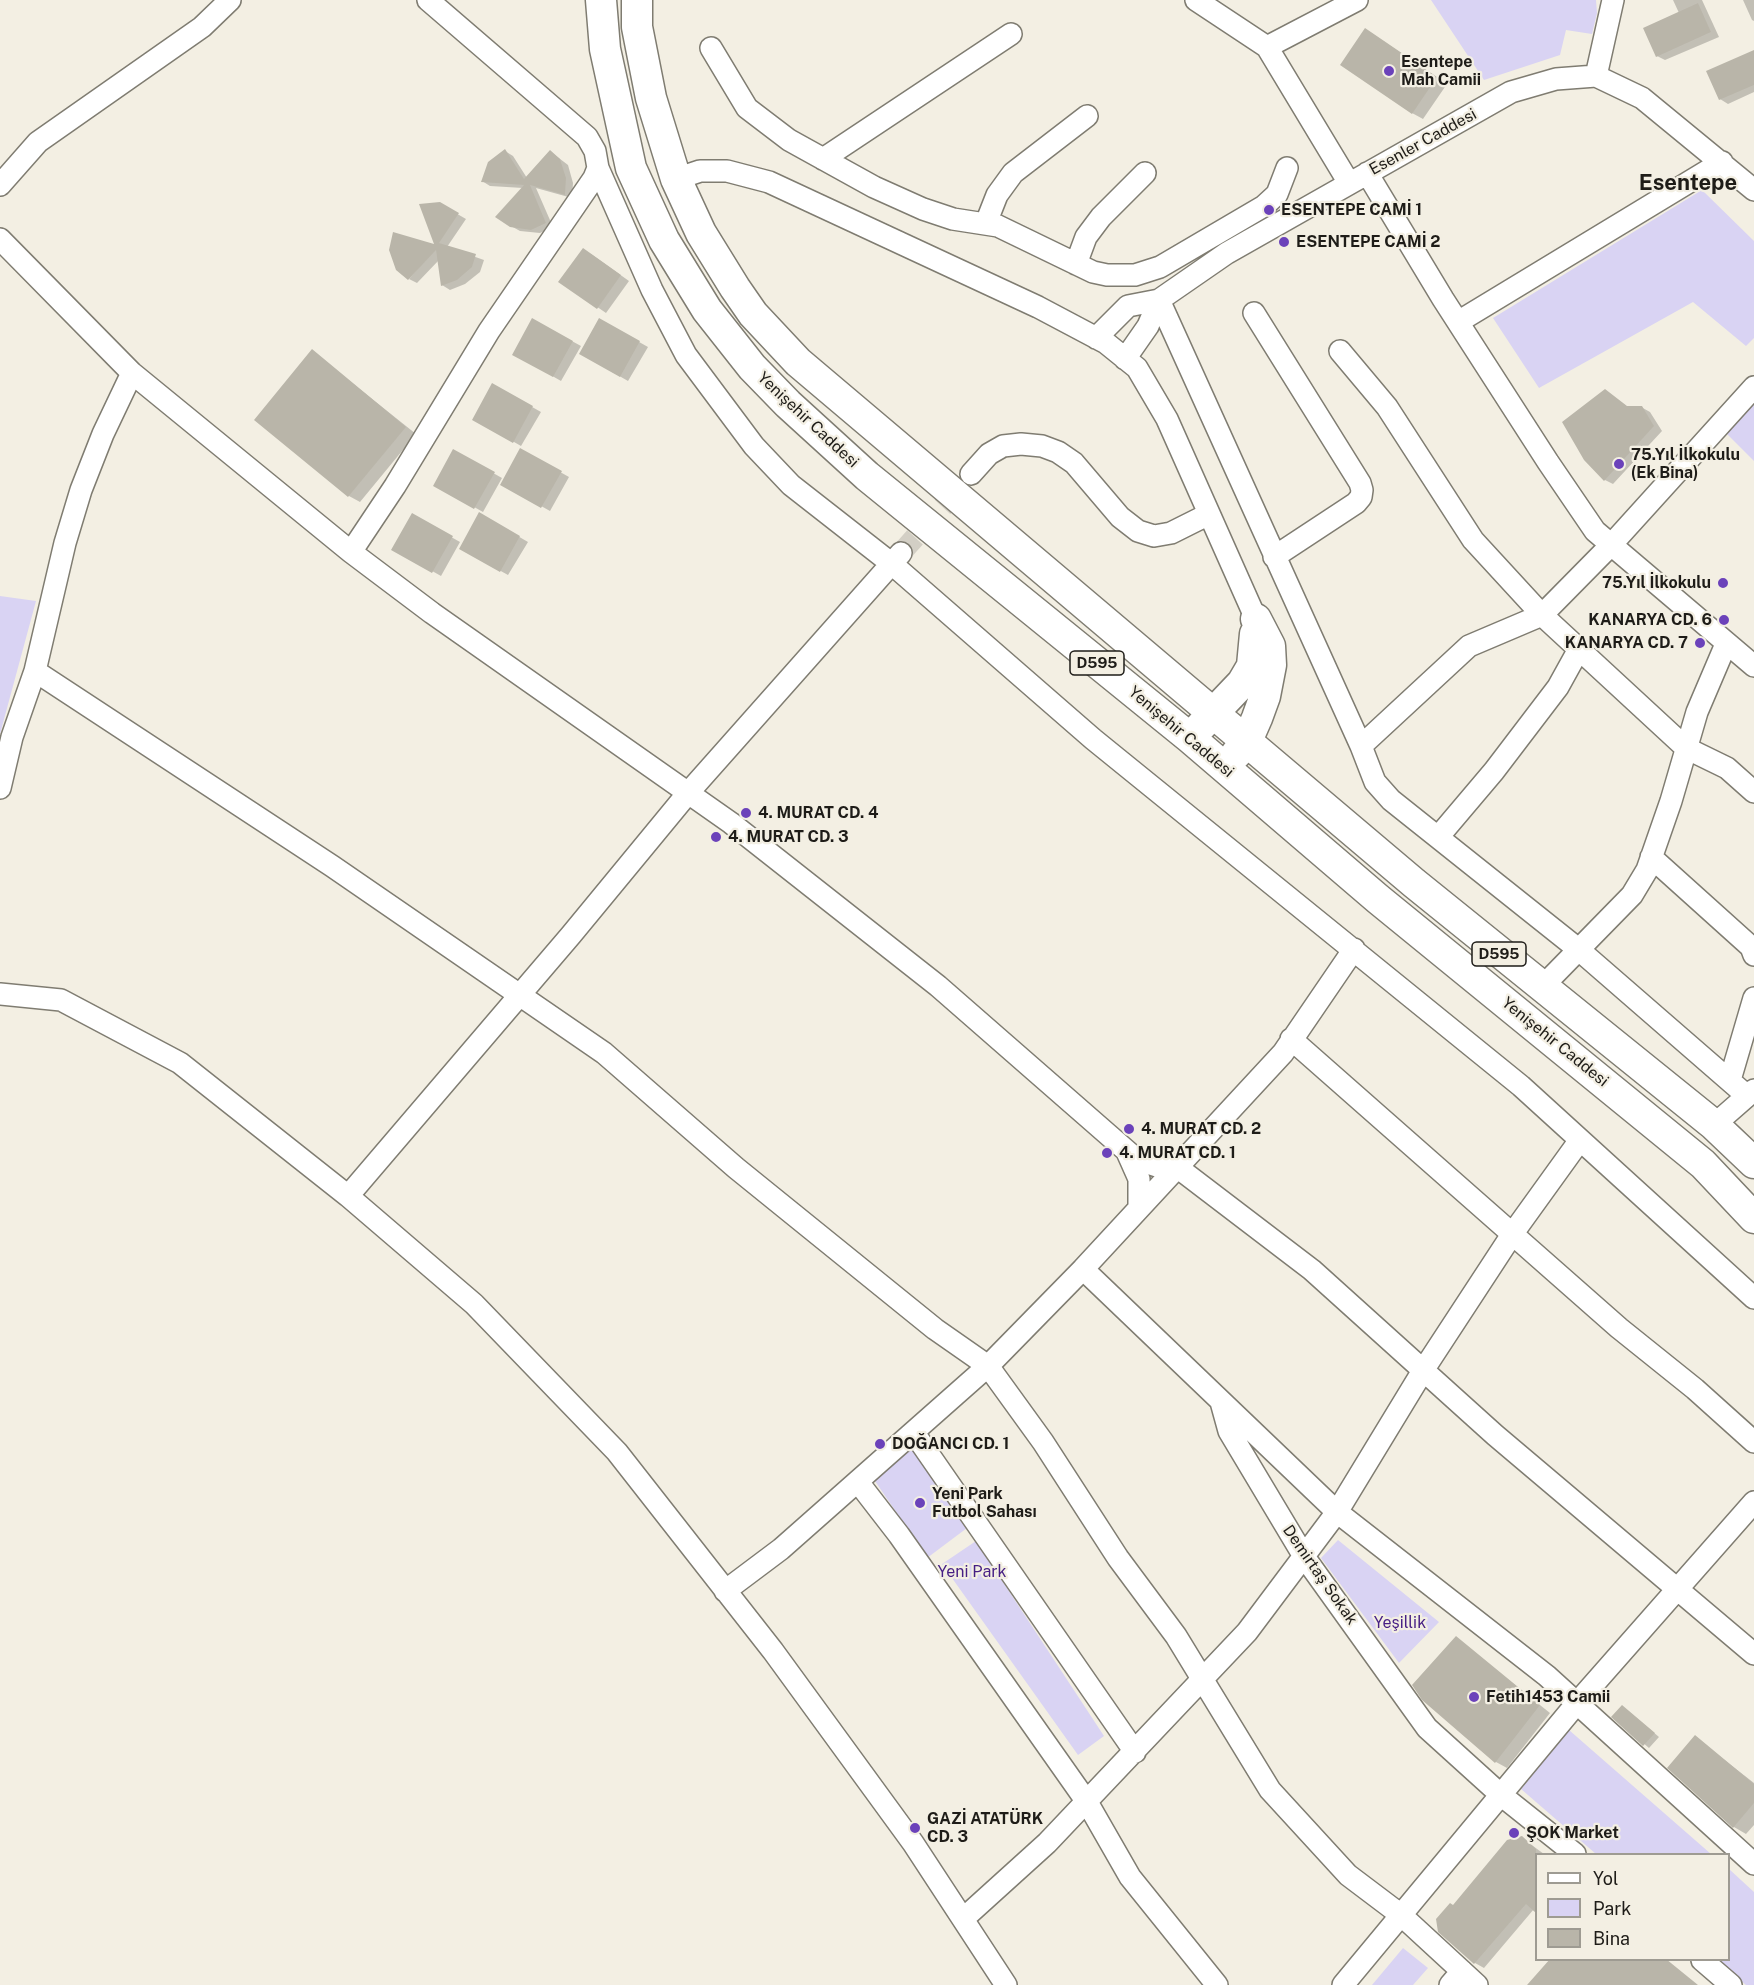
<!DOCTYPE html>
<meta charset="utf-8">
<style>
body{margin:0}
#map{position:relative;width:1754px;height:1985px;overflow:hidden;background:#f3efe3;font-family:"Public Sans",sans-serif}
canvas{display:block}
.legend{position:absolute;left:1535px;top:1853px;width:195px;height:108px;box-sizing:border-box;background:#f3efe3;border:2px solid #9e9b92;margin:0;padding:8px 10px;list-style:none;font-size:18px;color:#1e1c18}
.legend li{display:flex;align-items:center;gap:12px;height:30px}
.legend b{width:30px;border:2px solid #9e9b92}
</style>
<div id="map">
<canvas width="1754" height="1985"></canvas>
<ul class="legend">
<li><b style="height:8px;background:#fff"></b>Yol</li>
<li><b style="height:16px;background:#d9d3f3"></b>Park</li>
<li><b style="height:16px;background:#b9b5a9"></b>Bina</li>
</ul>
</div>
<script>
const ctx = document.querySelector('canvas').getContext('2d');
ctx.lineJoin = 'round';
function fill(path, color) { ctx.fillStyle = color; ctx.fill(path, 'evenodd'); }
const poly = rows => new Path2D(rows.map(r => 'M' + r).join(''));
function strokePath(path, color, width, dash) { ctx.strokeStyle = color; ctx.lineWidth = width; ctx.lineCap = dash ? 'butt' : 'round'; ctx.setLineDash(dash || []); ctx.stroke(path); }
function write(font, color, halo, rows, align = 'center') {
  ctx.font = font + ' "Public Sans",sans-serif'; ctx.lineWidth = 4.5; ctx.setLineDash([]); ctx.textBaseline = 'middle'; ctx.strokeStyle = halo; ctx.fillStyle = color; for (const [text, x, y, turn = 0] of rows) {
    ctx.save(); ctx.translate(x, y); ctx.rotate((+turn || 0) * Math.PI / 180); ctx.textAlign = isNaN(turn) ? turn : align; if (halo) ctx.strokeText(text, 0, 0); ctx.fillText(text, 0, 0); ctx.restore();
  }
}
const green = poly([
 [1431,0,1596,0,1597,13,1592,34,1566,30,1560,55,1484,80],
 [1702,190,1754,241,1754,338,1746,346,1693,302,1539,388,1493,318],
 [1754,399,1754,461,1724,431],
 [0,596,36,601,0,734],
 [912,1444,967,1528,927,1558,873,1478],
 [1338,1540,1439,1622,1399,1663,1321,1558],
 [976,1541,1104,1736,1078,1755,942,1564],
 [1569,1730,1711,1854,1596,1854,1521,1789],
 [1729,1869,1754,1892,1754,1985,1746,1985,1716,1960,1728,1960],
 [1403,1948,1428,1968,1413,1985,1372,1985]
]);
const shadow = poly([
 [1673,0,1702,0,1719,37,1665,60,1657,56,1679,13],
 [1743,0,1754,0,1754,21,1752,20],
 [1377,37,1447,84,1423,119,1412,113],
 [1754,52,1754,92,1728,104,1720,99],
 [505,151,513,156,527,178,551,152,568,165,573,183,572,198,536,188,553,227,540,233,520,231,511,226,523,188,490,186,482,181,489,163],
 [440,204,466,219,447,247,484,260,480,272,465,284,450,290,442,285,439,260,417,283,409,279,436,247],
 [591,254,629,281,606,313,561,282],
 [533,320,581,346,561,381,514,354],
 [600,320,648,347,628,381,581,354],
 [312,351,416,434,360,502,349,496],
 [493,385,541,412,521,446,474,419],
 [1605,391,1629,408,1641,407,1650,412,1662,431,1613,484,1605,480],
 [521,450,569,477,550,511,502,484],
 [454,451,502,478,483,512,435,485],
 [480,514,528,542,508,575,461,549],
 [412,515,460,542,441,576,393,549],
 [1456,1638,1550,1713,1507,1768,1496,1762,1424,1699],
 [1627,1710,1659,1737,1649,1748,1613,1717],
 [1695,1737,1754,1783,1754,1825,1746,1834,1734,1827],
 [1522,1838,1544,1854,1536,1854,1536,1911,1534,1909,1484,1968,1475,1963,1454,1907]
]);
const building = poly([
 [1698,3,1711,32,1656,57,1643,28],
 [1365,28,1437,77,1412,114,1340,65],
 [1754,50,1754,85,1719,100,1706,71],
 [505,149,524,179,550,150,560,159,566,178,565,195,530,185,546,223,531,230,510,227,495,217,524,185,481,182,488,162],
 [440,202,459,213,439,243,476,254,472,267,457,280,441,286,436,250,408,280,396,270,389,250,393,232,434,244,419,204],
 [583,248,621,275,597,309,558,282],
 [532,318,573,341,553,377,512,355],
 [599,318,640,341,620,377,579,354],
 [312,349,406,427,348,497,254,420],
 [492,383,533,406,513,443,472,420],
 [1605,389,1627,406,1642,406,1654,426,1604,481,1584,460,1562,422],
 [520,448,562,471,541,508,500,485],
 [453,449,495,472,474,509,433,486],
 [479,512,520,536,500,572,459,549],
 [412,513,453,536,432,573,391,550],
 [1456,1636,1540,1705,1495,1763,1422,1700,1412,1685],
 [1622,1705,1655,1733,1643,1746,1611,1717],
 [1695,1735,1754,1784,1754,1803,1733,1828,1667,1768],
 [1522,1836,1536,1849,1536,1913,1526,1904,1474,1964,1438,1932,1436,1919,1450,1903,1453,1905,1507,1840],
 [1550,1959,1666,1959,1698,1985,1527,1985]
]);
const minorTunnel = poly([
 [901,553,963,484]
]);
const minor = poly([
 [428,0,587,137,595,151,598,168,594,178,489,331,395,486,351,552,432,613,731,823,938,986,1136,1159,1157,1166,1177,1167,1312,1270,1495,1435,1754,1654],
 [1196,0,1267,47,1349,183],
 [1267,47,1357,0],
 [711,48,747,108,789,140,874,187,923,209,953,219,998,226,1093,272,1107,275,1135,275,1160,267,1264,206,1277,194,1287,168],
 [1596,76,1613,0],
 [823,159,1011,34],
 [598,168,652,290,686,355,754,446,791,485,892,564,1093,739,1521,1086,1754,1298],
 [1367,173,1443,299,1548,462,1595,531,1754,666],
 [676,179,700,171,727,171,769,182,1038,307,1106,343,1137,368,1167,419,1256,619],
 [0,185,38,142,202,27,230,0],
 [986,223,997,195,1013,173,1087,116],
 [0,239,132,373,351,552],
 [1076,264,1086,237,1101,217,1145,173],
 [1159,300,1361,746,1375,782,1391,800,1578,949,1746,1095],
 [1254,313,1360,483,1362,490,1361,497,1356,503,1274,557],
 [1458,322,1722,162],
 [1096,338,1128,306,1159,300,1227,253,1511,92,1556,79,1596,76,1642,98,1754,190],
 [1340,351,1387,407,1473,540,1542,615,1686,748,1727,768,1754,792],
 [1125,359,1148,326,1159,300],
 [971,474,989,454,1003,446,1021,444,1042,446,1058,452,1074,463,1120,517,1138,531,1154,536,1171,533,1209,514],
 [35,671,332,866,604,1053,736,1168,935,1329,988,1366,1043,1442,1118,1558,1176,1636,1270,1790,1348,1875,1401,1915,1477,1985],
 [1361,746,1469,646,1542,615,1611,545,1754,387],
 [0,788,12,737,35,671,65,543,81,490,103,434,132,373],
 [1439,836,1494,771,1558,687,1579,649],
 [1651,857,1751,947,1754,955],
 [1542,987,1632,895,1647,870,1671,801,1697,712,1726,644],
 [0,994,61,1000,180,1063,348,1196,474,1304,617,1452,773,1651,913,1843,1006,1985],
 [1291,1039,1619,1328,1695,1389,1754,1442],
 [1730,1080,1754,998],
 [1714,1125,1754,1090],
 [1127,1152,1139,1179,1139,1207],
 [348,1196,571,935,688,793,901,553],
 [1083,1269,1337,1512,1547,1676,1754,1864],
 [1221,1402,1229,1431,1305,1558,1427,1728,1501,1795,1575,1854],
 [914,1433,1135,1752],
 [858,1482,899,1535,1087,1802,1130,1877,1217,1985],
 [725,1591,781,1549,988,1366,1083,1269,1283,1053,1354,949],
 [963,1919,1047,1843,1247,1632,1337,1512,1424,1369,1513,1233,1580,1140],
 [1702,1960,1731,1985],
 [1343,1985,1577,1703,1754,1502],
 [1450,1985,1462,1971]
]);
const highway = poly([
 [601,0,605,49,631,168,664,240,707,310,752,367,788,404,867,476,1190,738,1378,899,1703,1164,1754,1218],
 [637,0,637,27,651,98,676,179,701,233,735,288,753,314,798,362,1414,883,1714,1125,1754,1163],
 [1201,726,1242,683,1252,666,1255,634],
 [1236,754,1247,741,1257,718,1265,696,1271,665,1270,646,1256,619]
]);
const markers = [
 [1389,71,6,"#6b42ba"],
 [1269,210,6,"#6b42ba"],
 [1284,242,6,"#6b42ba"],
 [1619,464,6,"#6b42ba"],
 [1723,583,6,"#6b42ba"],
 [1724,620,6,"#6b42ba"],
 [1700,643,6,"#6b42ba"],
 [746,813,6,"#6b42ba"],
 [716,837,6,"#6b42ba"],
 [1129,1129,6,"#6b42ba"],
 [1107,1153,6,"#6b42ba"],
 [880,1444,6,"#6b42ba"],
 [920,1503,6,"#6b42ba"],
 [1474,1697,6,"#6b42ba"],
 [915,1828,6,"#6b42ba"],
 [1514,1833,6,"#6b42ba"]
];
const shields = [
 [1097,663,54],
 [1499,954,54]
];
const shieldNames = [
 ["D595",1097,663],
 ["D595",1499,954]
];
const poiNames = [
 ["Esentepe",1401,62],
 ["Mah Camii",1401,80],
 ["ESENTEPE CAMİ 1",1281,210],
 ["ESENTEPE CAMİ 2",1296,242],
 ["75.Yıl İlkokulu",1631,455],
 ["(Ek Bina)",1631,473],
 ["75.Yıl İlkokulu",1711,583,"right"],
 ["KANARYA CD. 6",1712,620,"right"],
 ["KANARYA CD. 7",1688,643,"right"],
 ["4. MURAT CD. 4",758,813],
 ["4. MURAT CD. 3",728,837],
 ["4. MURAT CD. 2",1141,1129],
 ["4. MURAT CD. 1",1119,1153],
 ["DOĞANCI CD. 1",892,1444],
 ["Yeni Park",932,1494],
 ["Futbol Sahası",932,1512],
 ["Fetih1453 Camii",1486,1697],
 ["GAZİ ATATÜRK",927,1819],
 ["CD. 3",927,1837],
 ["ŞOK Market",1526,1833]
];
const streetNames = [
 ["Esenler Caddesi",1423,142,-29],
 ["Yenişehir Caddesi",808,420,43],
 ["Yenişehir Caddesi",1181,732,40],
 ["Yenişehir Caddesi",1555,1042,39],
 ["Demirtaş Sokak",1320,1575,55]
];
const parkNames = [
 ["Yeni Park",972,1572],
 ["Yeşillik",1400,1623]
];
const districtNames = [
 ["Esentepe",1688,183]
];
fill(green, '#d9d3f3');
fill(shadow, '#0003');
fill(building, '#b9b5a9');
strokePath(minorTunnel, '#d3cfc5', 21, [21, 10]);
strokePath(minor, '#7f7c71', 24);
strokePath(highway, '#7f7c71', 33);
strokePath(minor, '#fff', 21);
strokePath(highway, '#fff', 30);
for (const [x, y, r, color] of markers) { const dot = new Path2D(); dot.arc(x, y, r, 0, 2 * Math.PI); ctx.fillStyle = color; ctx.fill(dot); strokePath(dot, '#f3efe3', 2); }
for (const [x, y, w] of shields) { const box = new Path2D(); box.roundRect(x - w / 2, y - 12, w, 24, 4.5); ctx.fillStyle = '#f3efe3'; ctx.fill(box); strokePath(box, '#1e1c18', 1.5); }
write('bold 15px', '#1e1c18', null, shieldNames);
write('bold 16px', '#1e1c18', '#f3efe3', poiNames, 'left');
write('16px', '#1e1c18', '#f3efe3', streetNames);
write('16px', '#461f84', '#f3efe3', parkNames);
write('bold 22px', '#1e1c18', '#f3efe3', districtNames);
</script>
